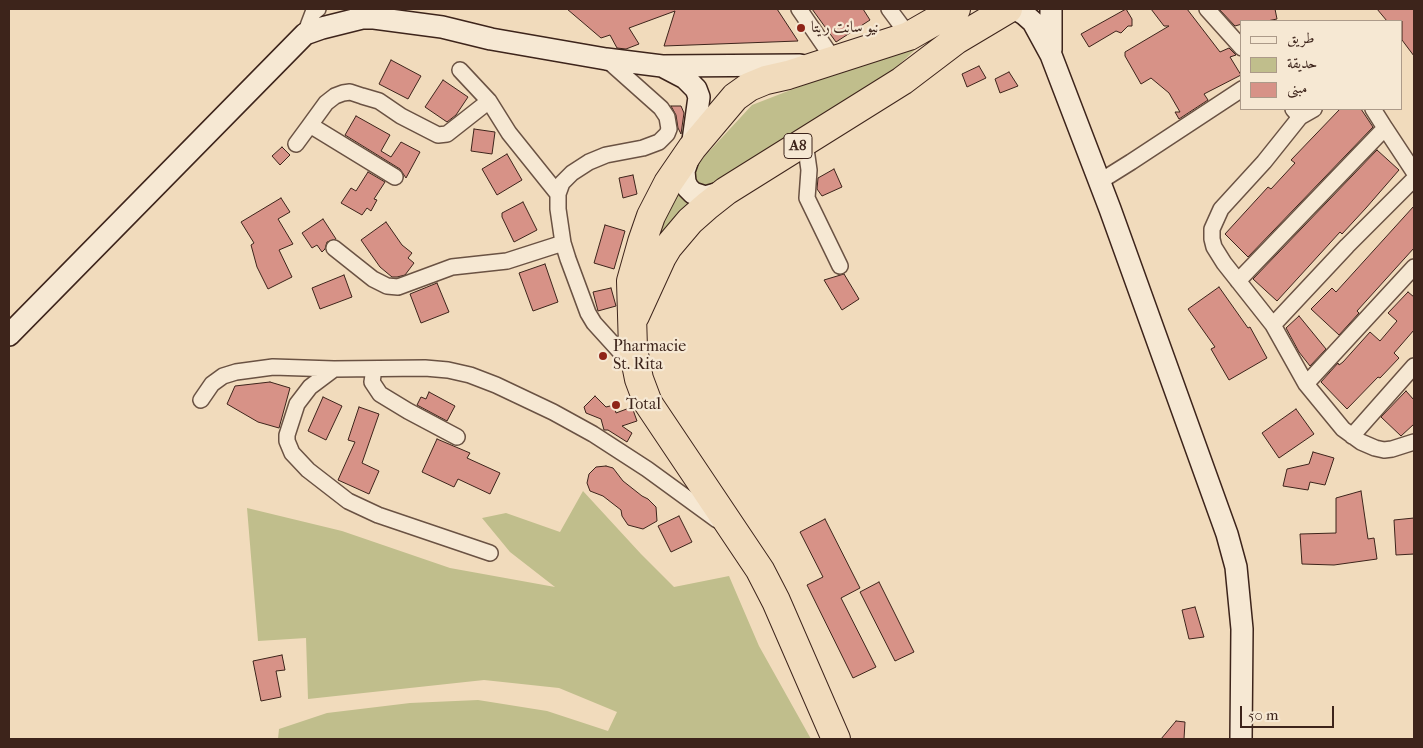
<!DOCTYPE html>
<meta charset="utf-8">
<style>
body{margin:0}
#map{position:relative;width:1423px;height:748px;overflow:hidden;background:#f1dbbc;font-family:"IM FELL French Canon",Amiri,serif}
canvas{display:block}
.frame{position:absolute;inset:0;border:10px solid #3d241b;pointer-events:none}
.legend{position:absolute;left:1240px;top:20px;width:162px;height:90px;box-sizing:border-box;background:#f6e8d3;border:1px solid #ac9a89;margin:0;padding:6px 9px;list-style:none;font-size:15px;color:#3d241b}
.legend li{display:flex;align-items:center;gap:10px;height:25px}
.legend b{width:25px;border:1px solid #ac9a89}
.scale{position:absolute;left:1240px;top:706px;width:94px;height:22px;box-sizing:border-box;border:2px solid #3d241b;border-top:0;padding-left:6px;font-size:15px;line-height:18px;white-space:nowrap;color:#3d241b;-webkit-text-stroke:4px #f6e8d3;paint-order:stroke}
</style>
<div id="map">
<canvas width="1423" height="748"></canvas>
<div class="frame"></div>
<ul class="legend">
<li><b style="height:6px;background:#f6e8d3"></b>طريق</li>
<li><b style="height:14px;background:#c0be8c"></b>حديقة</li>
<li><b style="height:14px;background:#d79287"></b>مبنى</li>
</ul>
<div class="scale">50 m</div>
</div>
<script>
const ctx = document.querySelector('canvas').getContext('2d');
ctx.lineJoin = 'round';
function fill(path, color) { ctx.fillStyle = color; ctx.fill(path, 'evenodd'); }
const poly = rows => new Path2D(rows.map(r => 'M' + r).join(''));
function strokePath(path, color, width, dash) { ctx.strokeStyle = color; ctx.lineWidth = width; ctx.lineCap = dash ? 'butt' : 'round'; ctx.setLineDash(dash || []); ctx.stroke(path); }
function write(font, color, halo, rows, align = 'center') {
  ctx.font = font + ' "IM FELL French Canon",Amiri,serif'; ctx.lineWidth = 4.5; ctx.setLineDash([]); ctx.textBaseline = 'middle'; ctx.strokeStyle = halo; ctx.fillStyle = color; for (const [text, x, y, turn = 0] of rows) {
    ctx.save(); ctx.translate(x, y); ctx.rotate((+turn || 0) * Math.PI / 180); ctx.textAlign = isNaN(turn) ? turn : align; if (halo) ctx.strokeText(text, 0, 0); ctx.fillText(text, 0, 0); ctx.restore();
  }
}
const green = poly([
 [930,36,877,85,720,182,697,189,692,170,752,105],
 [677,183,698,205,638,281],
 [583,491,641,554,674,587,729,576,759,646,811,739,278,739,279,729,327,713,410,703,478,700,547,711,608,731,617,712,559,688,484,680,308,699,306,638,258,641,247,508,342,531,450,568,555,587,510,552,482,518,506,513,560,532]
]);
const building = poly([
 [567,9,777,9,798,41,664,46,675,11,629,28,639,44,626,49,617,48,610,35,601,38,567,9],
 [812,9,863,9,870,20,836,42,812,9],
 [1126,9,1132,19,1132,26,1128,26,1121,33,1116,31,1089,47,1081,34,1126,9],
 [1151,9,1187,9,1220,52,1229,48,1236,55,1230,57,1241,75,1204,94,1208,100,1179,119,1175,112,1180,112,1169,93,1151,78,1141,84,1125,56,1125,52,1169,26,1164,26,1151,9],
 [1219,9,1275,9,1277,19,1267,21,1242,21,1242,24,1235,26,1219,9],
 [1377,9,1414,9,1414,56,1402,40,1402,21,1387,21,1377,9],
 [391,60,421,76,408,99,379,84,391,60],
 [979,66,986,78,967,87,962,74,979,66],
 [1009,72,1018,86,1000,93,995,79,1009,72],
 [443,80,468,97,456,115,447,122,425,107,443,80],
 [671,106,681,106,684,113,681,134,678,128,676,115,671,106],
 [1340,109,1361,109,1373,127,1248,257,1225,234,1268,187,1271,189,1295,163,1291,160,1340,109],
 [356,116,390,135,381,151,391,157,401,142,420,152,406,178,400,169,345,135,356,116],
 [474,129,495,132,492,154,471,151,474,129],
 [282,147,290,155,280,165,272,156,282,147],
 [1377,150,1399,170,1366,208,1342,234,1340,232,1277,301,1253,279,1377,150],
 [507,154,522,180,497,195,482,169,507,154],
 [834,169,842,187,822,196,817,189,818,178,834,169],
 [368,172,385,182,374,199,377,200,371,211,367,208,362,215,341,203,351,188,356,191,368,172],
 [633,175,637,194,623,198,619,178,633,175],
 [281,198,290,212,278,219,293,244,279,250,292,277,268,289,257,267,251,245,254,243,241,222,281,198],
 [523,202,537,230,514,242,502,217,502,213,523,202],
 [1414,206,1414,248,1357,311,1359,313,1339,335,1311,309,1332,288,1336,292,1414,206],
 [323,219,336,239,327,242,325,249,322,252,317,245,312,248,302,233,323,219],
 [386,222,402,245,412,253,408,258,414,263,405,275,397,277,392,277,380,267,361,240,386,222],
 [605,225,625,231,614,269,594,263,605,225],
 [545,264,558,302,533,311,519,273,545,264],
 [844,274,859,299,842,310,824,280,844,274],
 [344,275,352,297,320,309,312,288,344,275],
 [437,283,449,312,421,323,410,294,437,283],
 [1219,287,1248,328,1250,327,1267,358,1229,380,1211,349,1215,347,1188,309,1219,287],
 [611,288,616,306,598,311,593,292,611,288],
 [1408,292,1414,297,1414,330,1394,353,1399,358,1380,378,1378,377,1347,409,1321,382,1338,363,1339,365,1343,362,1370,332,1380,341,1397,321,1388,313,1408,292],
 [1299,316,1326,349,1310,366,1299,352,1286,328,1299,316],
 [270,382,290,388,279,428,258,422,227,404,235,386,270,382],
 [1406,391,1414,400,1414,424,1401,436,1381,417,1406,391],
 [429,392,455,406,447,421,417,405,421,397,426,399,429,392],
 [595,396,606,407,614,405,616,413,632,407,637,421,622,426,632,433,627,442,608,430,604,430,601,419,586,413,584,407,595,396],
 [323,397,342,406,326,440,308,431,323,397],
 [359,407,379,414,362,463,379,471,369,494,338,480,355,442,348,440,359,407],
 [1296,409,1314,434,1279,458,1262,433,1296,409],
 [437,439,470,453,467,458,500,473,490,494,458,479,454,487,422,472,437,439],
 [1313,452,1334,458,1325,485,1310,482,1308,490,1283,486,1287,469,1309,464,1313,452],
 [606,466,613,468,623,481,642,496,648,499,656,507,657,521,643,529,628,525,622,516,621,510,603,496,590,491,587,483,589,474,596,467,606,466],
 [1361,491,1368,539,1374,538,1377,559,1334,565,1302,564,1300,534,1336,533,1336,498,1361,491],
 [679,516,692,542,671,552,658,526,679,516],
 [1414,518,1414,554,1396,555,1394,520,1414,518],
 [825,519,860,588,841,598,876,667,853,678,807,585,823,577,800,532,825,519],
 [879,582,914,652,895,661,860,592,879,582],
 [1195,607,1204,637,1189,639,1182,610,1195,607],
 [282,655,285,670,276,671,281,697,261,701,253,661,282,655],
 [1176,721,1185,722,1184,739,1161,739,1176,721]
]);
const street = poly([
 [799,9,834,60],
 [889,9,909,36],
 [1207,9,1242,48],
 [305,34,313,13,318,9],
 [606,59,661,108,667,117,669,129,667,134,659,142,643,148,606,155,589,162,572,173,562,183,558,194,558,209,563,243,568,259,588,313,594,323,633,366],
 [460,70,489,101,509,133,558,194],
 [1293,109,1300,117,1264,162,1221,209,1212,229,1212,239,1214,247,1224,263,1273,325,1306,384,1343,429,1361,442,1375,448,1384,450,1392,449,1414,442],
 [1300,117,1314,109],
 [1385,128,1414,172],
 [805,142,809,170,807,198,840,266],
 [296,144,310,125],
 [395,177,310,125,326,103,335,96,343,93,350,92,362,96,379,101,401,116,438,135,447,134,489,101],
 [1099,182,1131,162,1242,89],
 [334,248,373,279,387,286,398,287,452,267,507,261,563,243],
 [1238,281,1385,128,1373,109],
 [1273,325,1347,246,1414,179],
 [374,369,372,382,380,394,408,411,457,437],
 [1306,384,1414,267],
 [201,400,212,384,223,376,236,372,273,367,334,369],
 [1352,436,1414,366],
 [490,553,378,515,348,501,308,470,292,453,287,441,287,435,297,404,310,387,334,369,425,368,448,370,470,375,496,385,553,412,593,434,647,469,717,520]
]);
const secondary = poly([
 [1016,9,1024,14,1033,22,1051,55,1110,209,1227,534,1236,567,1242,629,1241,739],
 [1051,9,1051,50],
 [664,67,685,78,696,89,699,97,692,148,684,171,685,182,688,188,693,193,705,197,726,191],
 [9,335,305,34,322,28,362,18,374,18,442,27,491,39,606,59,662,66,800,65]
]);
const highway = poly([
 [635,316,662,257,668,247,690,221,707,206,726,191,902,81,956,40,1008,9],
 [836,739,776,601,760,570,648,403,639,379,633,349,631,281,642,242,651,216,668,183,692,148,735,97,749,87,766,80,788,75,909,36,956,9]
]);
const markers = [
 [801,28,5,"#8f2418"],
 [603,356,5,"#8f2418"],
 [616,405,5,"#8f2418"]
];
const shields = [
 [798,146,28]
];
const shieldNames = [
 ["A8",798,146]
];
const poiNames = [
 ["نيو سانت ريتا",811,28],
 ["Pharmacie",613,347],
 ["St. Rita",613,365],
 ["Total",626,405]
];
fill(green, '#c0be8c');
fill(building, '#d79287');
strokePath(building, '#3d241b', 1);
strokePath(street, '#6a5243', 18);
strokePath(secondary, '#3d241b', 24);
strokePath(highway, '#3d241b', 30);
strokePath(street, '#f6e8d3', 15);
strokePath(secondary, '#f6e8d3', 21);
strokePath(highway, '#f1dbbc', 28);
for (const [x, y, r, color] of markers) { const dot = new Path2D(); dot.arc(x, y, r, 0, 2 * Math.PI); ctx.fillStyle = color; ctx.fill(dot); strokePath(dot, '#f6e8d3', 2); }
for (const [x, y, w] of shields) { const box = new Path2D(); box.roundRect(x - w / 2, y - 12.5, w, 25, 4); ctx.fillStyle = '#f6e8d3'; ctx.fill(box); strokePath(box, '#3d241b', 1); }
write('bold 15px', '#3d241b', null, shieldNames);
write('16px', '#3d241b', '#f6e8d3', poiNames, 'left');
</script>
